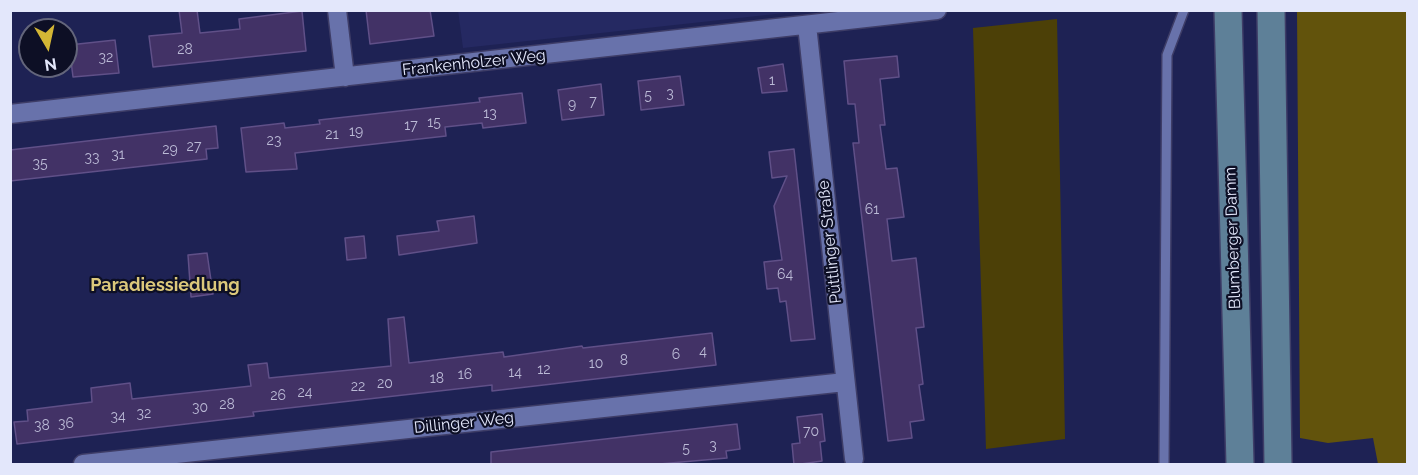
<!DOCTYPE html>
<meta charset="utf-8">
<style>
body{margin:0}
#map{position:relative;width:1418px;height:475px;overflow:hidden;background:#1e2254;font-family:Raleway,sans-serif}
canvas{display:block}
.frame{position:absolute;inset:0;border:12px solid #e3e7fb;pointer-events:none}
.north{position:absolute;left:18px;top:18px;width:60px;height:60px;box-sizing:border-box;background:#0d0f25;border:2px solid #63657b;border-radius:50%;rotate:171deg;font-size:16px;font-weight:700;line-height:24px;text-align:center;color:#e3e7fb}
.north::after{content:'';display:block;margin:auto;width:21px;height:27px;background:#d3b635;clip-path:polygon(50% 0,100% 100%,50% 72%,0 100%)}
</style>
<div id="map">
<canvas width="1418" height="475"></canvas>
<div class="frame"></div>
<div class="north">N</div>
</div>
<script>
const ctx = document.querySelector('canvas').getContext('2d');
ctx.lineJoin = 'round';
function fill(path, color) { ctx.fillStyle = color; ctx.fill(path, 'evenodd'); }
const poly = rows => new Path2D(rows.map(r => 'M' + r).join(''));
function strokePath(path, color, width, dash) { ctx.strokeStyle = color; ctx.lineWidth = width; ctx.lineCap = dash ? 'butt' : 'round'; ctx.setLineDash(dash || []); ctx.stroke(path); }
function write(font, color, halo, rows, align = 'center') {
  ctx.font = font + ' Raleway,sans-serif'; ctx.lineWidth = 4.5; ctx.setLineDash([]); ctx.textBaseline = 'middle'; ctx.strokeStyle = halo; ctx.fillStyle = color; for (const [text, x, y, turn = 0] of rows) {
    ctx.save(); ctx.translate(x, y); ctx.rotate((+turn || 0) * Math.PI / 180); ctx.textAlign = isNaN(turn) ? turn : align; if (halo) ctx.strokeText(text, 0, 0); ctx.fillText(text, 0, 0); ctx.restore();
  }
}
const built = poly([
 [458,10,803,10,803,11,463,48]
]);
const green = poly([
 [1057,19,1065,439,986,449,973,28]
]);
const forest = poly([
 [1297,11,1407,11,1407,464,1378,464,1373,438,1328,443,1300,438]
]);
const building = poly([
 [179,10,197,10,200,33,240,29,239,19,302,11,306,51,153,67,149,36,182,33,179,10],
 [366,10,430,10,434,36,370,44,366,10],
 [115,40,119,73,73,77,69,45,115,40],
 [897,56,899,77,880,79,885,125,880,125,886,169,897,168,904,217,887,219,892,261,916,258,924,327,916,328,923,384,919,385,924,420,910,422,912,438,888,441,853,143,859,143,855,104,848,104,844,61,897,56],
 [783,64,787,91,762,93,758,68,783,64],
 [680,76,684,105,641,110,638,81,680,76],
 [601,84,604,115,562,120,558,90,601,84],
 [522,93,526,123,483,128,482,123,445,127,446,136,295,153,297,169,246,172,241,128,284,123,285,128,320,124,319,120,480,102,479,98,522,93],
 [216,126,218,148,206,149,207,159,10,181,10,150,216,126],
 [794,149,815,339,791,341,786,301,780,302,778,288,767,289,764,262,782,260,774,206,787,176,772,178,769,152,794,149],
 [474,216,477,243,399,255,397,236,439,231,437,221,474,216],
 [364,236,366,258,347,260,345,238,364,236],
 [207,253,213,294,191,297,188,255,207,253],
 [404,317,409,363,503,352,504,357,582,346,583,348,712,333,716,365,492,391,492,385,253,412,254,416,17,444,14,422,28,421,27,410,92,402,91,388,130,383,132,399,251,386,248,365,267,363,269,378,391,366,388,319,404,317],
 [822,414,825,441,820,442,822,461,794,465,792,444,800,443,797,417,822,414],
 [737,424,740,449,726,451,727,458,648,465,491,465,491,452,737,424]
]);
const lane = poly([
 [1164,464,1167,55,1184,10]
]);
const street = poly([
 [337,10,345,77],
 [807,25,854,459],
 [10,114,937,10],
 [83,464,845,382]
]);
const secondary = poly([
 [1228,10,1240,464],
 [1271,10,1278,464]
]);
const numberNames = [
 ["28",185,50],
 ["32",106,58],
 ["1",772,81],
 ["3",670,94],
 ["5",648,96],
 ["7",593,102],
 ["9",572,105],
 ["13",490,114],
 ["15",434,123],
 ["17",411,126],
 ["19",356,132],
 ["21",332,135],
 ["23",274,141],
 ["27",194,147],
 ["29",170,150],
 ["31",118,155],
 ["33",92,158],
 ["35",40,164],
 ["61",872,210],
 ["64",785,275],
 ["4",703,352],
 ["6",676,355],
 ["8",624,361],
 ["10",596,364],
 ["12",544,370],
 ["14",515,373],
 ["16",465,375],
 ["18",437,379],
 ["20",385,384],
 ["22",358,387],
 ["24",305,393],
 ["26",278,396],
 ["28",227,405],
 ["30",200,408],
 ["32",144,414],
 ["34",118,417],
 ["36",66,424],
 ["38",42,426],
 ["70",811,432],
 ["3",713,446],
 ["5",686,449]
];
const streetNames = [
 ["Frankenholzer Weg",474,63,-6],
 ["Blumberger Damm",1233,238,-92],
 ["Püttlinger Straße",830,242,-96],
 ["Dillinger Weg",464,423,-6]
];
const neighbourhoodNames = [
 ["Paradiessiedlung",165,286]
];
fill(built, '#252962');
fill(green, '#4c4007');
fill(forest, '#62530c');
fill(building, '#423266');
strokePath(building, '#605088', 1.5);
strokePath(lane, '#3e3d67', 12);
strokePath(street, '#3e3d67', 21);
strokePath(secondary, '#3e3d67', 30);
strokePath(lane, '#6872ab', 9);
strokePath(street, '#6872ab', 18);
strokePath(secondary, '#5e8098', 27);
write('14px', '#bbbad6', null, numberNames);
write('16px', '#e3e7fb', '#0d0f25', streetNames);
write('bold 18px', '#dcc87b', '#0d0f25', neighbourhoodNames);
</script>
